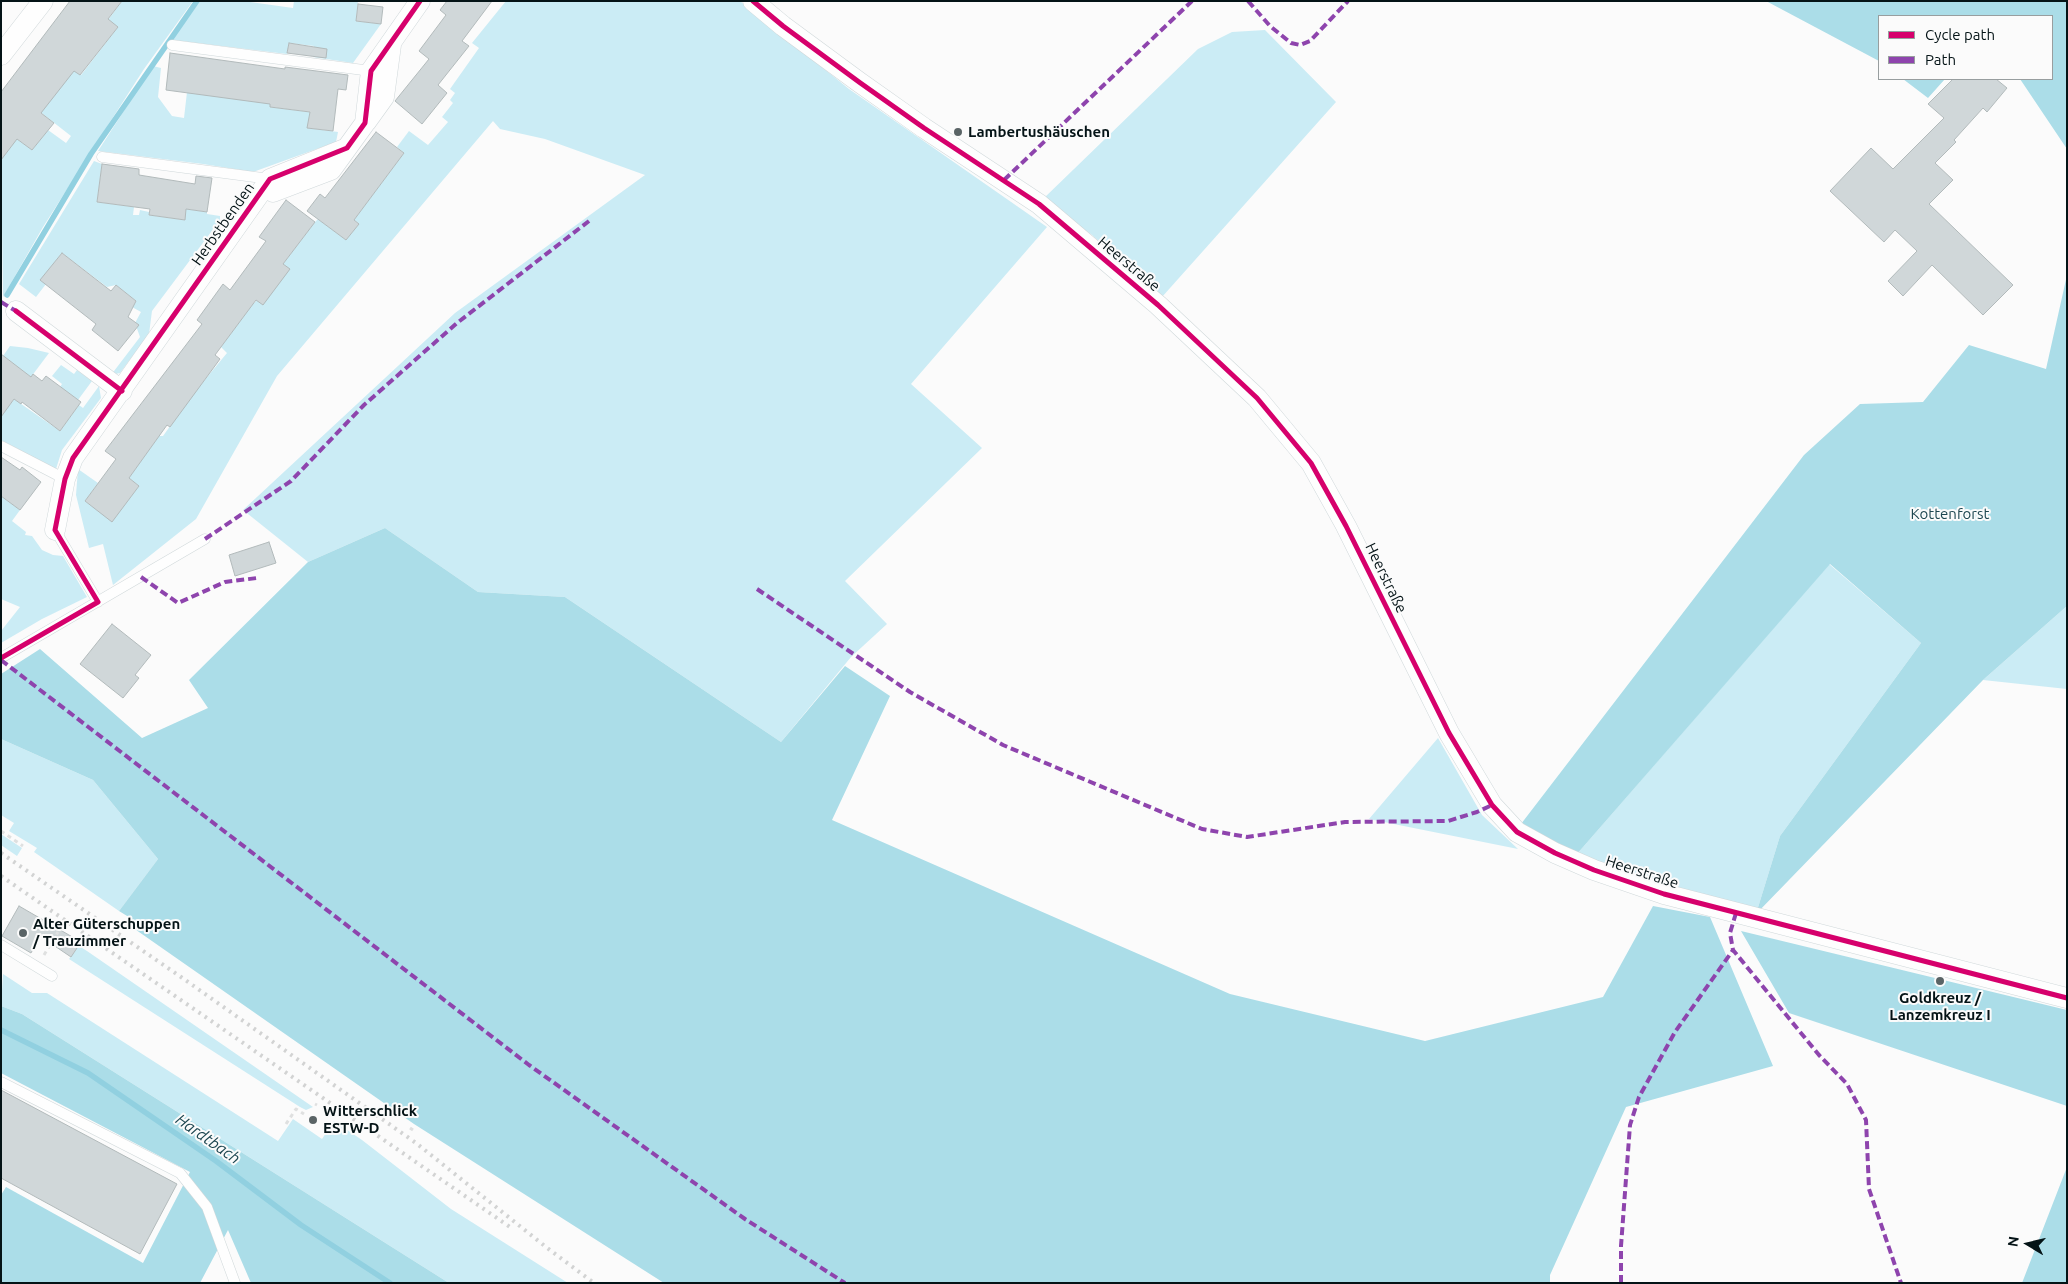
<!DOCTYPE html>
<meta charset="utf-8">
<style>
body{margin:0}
#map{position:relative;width:2068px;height:1284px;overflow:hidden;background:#fbfbfb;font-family:Ubuntu,sans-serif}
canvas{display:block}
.frame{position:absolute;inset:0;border:2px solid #041316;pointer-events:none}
.legend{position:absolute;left:1878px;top:15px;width:175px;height:65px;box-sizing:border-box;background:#fbfbfb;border:1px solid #989e9f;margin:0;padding:6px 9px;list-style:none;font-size:15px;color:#041316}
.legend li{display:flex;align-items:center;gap:10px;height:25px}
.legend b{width:25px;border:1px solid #989e9f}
.north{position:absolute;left:2003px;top:1219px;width:50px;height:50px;-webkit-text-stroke:4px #fbfbfb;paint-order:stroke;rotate:279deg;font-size:14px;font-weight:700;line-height:20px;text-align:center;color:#041316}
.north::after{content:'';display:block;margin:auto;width:18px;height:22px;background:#041316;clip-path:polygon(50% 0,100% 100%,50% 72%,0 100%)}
</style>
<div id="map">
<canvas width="2068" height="1284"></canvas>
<div class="frame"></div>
<ul class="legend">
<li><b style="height:6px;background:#d6006c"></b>Cycle path</li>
<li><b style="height:6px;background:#8e44ad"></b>Path</li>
</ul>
<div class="north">N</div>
</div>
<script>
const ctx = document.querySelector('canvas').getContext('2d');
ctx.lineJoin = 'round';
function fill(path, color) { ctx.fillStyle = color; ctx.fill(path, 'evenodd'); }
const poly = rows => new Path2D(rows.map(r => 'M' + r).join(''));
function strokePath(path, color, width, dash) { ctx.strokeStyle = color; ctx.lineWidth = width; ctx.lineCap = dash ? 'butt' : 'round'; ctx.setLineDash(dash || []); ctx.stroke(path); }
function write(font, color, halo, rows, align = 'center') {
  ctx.font = font + ' Ubuntu,sans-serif'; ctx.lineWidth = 4; ctx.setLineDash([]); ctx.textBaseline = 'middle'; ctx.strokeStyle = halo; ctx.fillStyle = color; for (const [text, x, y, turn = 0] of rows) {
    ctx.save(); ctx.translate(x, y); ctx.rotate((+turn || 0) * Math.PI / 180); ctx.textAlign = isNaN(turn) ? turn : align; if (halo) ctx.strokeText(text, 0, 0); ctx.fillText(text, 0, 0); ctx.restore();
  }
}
const green = poly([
 [122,1,193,1,144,69,92,150,43,227,3,297,1,154,4,151,6,153,12,146,1,138,4,129,32,150,48,130,66,143,71,136,21,97,55,56,81,75,118,27,108,20],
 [200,1,243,1,293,8,294,1,358,1,356,21,381,24,353,63,313,57,314,46,289,43,287,54,172,40],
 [506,1,740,1,849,89,1047,227,911,384,982,448,845,581,887,624,851,657,781,742,565,597,478,592,385,528,308,562,243,510,455,313,645,175,545,139,500,129,493,121,277,376,196,519,113,585,103,544,89,548,76,495,78,469,98,483,85,501,112,521,139,486,129,478,133,472,159,436,163,436,193,394,227,353,221,347,252,305,289,269,283,264,315,222,318,219,346,240,359,224,354,220,404,153,397,147,409,131,428,145,448,122,442,117,453,103,450,100,455,93,450,89,479,48,472,43],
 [1265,30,1336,102,1162,297,1092,235,1043,199,1198,49,1232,32],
 [153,66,161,68,158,97,172,116,184,118,187,92,272,86,270,107,310,112,308,128,338,132,336,142,253,172,203,164,98,151],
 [94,161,102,164,97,202,134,207,133,215,139,215,140,210,149,212,149,215,184,220,186,209,207,212,207,214,220,216,220,220,152,311,149,334,120,373,111,375,140,337,135,323,141,312,132,307,136,301,116,285,107,287,62,253,41,280,46,284,36,297,19,284],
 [10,346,28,348,49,353,31,377,3,356],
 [61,365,74,374,77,370,92,381,78,400,60,387,62,384,52,376],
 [99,386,101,398,62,450,56,469,1,440,1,400,9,406,14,399,60,431,79,405,83,408],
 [1,496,20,510,12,521,26,532,25,535,32,536,42,550,53,555,63,556,87,597,42,619,1,643,1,631,20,607,1,599],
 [1829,564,1921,643,1780,836,1756,914,1658,886,1577,854],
 [2067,606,2067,689,1983,680],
 [1438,738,1482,815,1518,849,1369,819],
 [1,739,93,780,158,859,119,911,34,852,37,848,9,831,14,823,1,815],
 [1,834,22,848,17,856,1,845],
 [63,936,87,951,313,1107,306,1110,300,1107,69,959,76,950,65,943,60,950,55,946],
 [3,974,32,993,47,993,278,1141,293,1119,322,1139,334,1121,362,1140,451,1209,568,1283,449,1283,22,1014,1,1006]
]);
const forest = poly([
 [1766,1,2067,1,2067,149,2020,79,2052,79,2052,16,1879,16,1879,61],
 [1903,79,1945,79,1928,98],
 [2067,275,2067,606,1983,680,1756,914,1780,836,1921,643,1830,564,1577,854,1521,824,1804,455,1860,404,1923,402,1969,345,2046,369],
 [385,528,478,592,565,597,781,742,845,666,890,696,832,820,1230,994,1425,1041,1603,997,1653,906,1710,917,1773,1066,1626,1107,1550,1275,1550,1283,664,1283,414,1124,129,925,132,919,119,911,158,859,93,780,1,739,1,674,40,649,142,738,208,708,189,680,308,562],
 [1741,931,2067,1010,2067,1106,1789,1013],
 [1,1006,22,1014,449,1283,251,1283,228,1230,200,1283,1,1283,1,1195,6,1187,143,1263,190,1172,1,1073],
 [2067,1167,2067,1283,2022,1283]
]);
const stream = poly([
 [7,295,91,154,197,1],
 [1,1030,88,1073,216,1161,301,1225,390,1283]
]);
const building = poly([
 [70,1,122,1,108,19,118,27,80,75,74,71,41,113,54,123,32,150,17,139,1,160,1,92,70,1],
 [447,1,492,1,462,41,469,46,438,85,447,93,422,124,395,101,429,59,419,51,446,15,440,10,447,1],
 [358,4,383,7,381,24,356,21,358,4],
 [289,43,327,49,326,58,287,53,289,43],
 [170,53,285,69,285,67,348,75,346,90,338,89,333,131,307,128,310,112,270,107,270,104,166,90,170,53],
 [1953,79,1996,79,2007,88,1987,112,1983,108,1954,140,1956,142,1935,163,1953,180,1929,204,2013,285,1983,315,1932,265,1903,296,1888,281,1917,251,1895,230,1884,242,1830,191,1871,148,1893,169,1944,118,1928,104,1953,79],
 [376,132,404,153,354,220,359,224,346,240,307,211,320,194,325,198,376,132],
 [102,164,139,169,139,175,195,184,196,176,212,178,207,212,186,209,185,220,149,215,150,209,97,202,102,164],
 [286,200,315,222,283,264,290,269,263,305,256,300,215,355,220,359,170,427,167,425,129,478,139,486,112,522,85,501,116,459,105,451,202,324,197,320,223,284,230,290,266,241,259,237,286,200],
 [62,253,111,291,116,285,136,301,128,317,139,325,118,351,92,330,96,324,40,280,62,253],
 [1,354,31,377,33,374,42,381,46,376,81,402,60,431,22,402,21,404,14,399,1,417,1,354],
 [1,457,20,470,22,467,41,482,20,510,1,496,1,457],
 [269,542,276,563,235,576,229,555,269,542],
 [112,624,151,655,135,675,139,678,123,698,80,664,112,624],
 [19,906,81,942,71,957,40,936,31,953,2,936,19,906],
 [1,1090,177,1184,140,1254,1,1178,1,1090]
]);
const path = poly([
 [1,831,23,846],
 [44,955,58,932],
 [315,1104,317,1105],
 [286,1124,296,1109,304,1114],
 [410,1128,413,1130]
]);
const lane = poly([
 [172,45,371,71],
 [102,157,270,179],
 [1,446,65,479],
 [55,530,98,602],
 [1,658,205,539],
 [1,945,52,976],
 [1,1082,180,1173,207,1207,235,1283]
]);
const street = poly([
 [753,1,783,26,859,82,924,128,1039,204,1158,305,1257,398,1311,463,1346,526,1449,733,1492,805,1517,832,1555,853,1594,870,1664,894,2067,998],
 [1,55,43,1],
 [366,122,384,97,391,45],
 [273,192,331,170,365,123,371,71,420,1],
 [16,311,122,391],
 [55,530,65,479,73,458,270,179,347,148]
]);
const rail = poly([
 [1,853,181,977,416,1143,546,1247,594,1283],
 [1,876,510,1227]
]);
const quiet = poly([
 [1248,1,1270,26,1291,43,1300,45,1310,41,1348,1],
 [1004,180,1192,1],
 [1,302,16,311],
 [205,539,291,481,364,405,457,323,589,221],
 [141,577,178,603,225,582,257,578],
 [757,589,910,692,1003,745,1202,829,1247,837,1345,822,1448,821,1477,812,1492,805],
 [1,660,529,1065,745,1219,845,1283],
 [1736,913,1730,933,1733,950,1819,1055,1847,1084,1866,1120,1869,1189,1901,1283],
 [1621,1283,1621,1246,1630,1125,1639,1097,1675,1032,1733,950]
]);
const cycleway = poly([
 [753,1,783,26,859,82,924,128,1039,204,1158,305,1257,398,1311,463,1346,526,1449,733,1492,805,1517,832,1555,853,1594,870,1664,894,2067,998],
 [16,311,122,391],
 [1,658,98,602,55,530,65,479,73,458,270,179,347,148,365,123,371,71,420,1]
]);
const markers = [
 [958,132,5,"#5a6466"],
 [23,933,5,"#5a6466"],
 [1940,981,5,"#5a6466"],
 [313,1120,5,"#5a6466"]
];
const poiNames = [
 ["Lambertushäuschen",968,132],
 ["Alter Güterschuppen",33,924],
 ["/ Trauzimmer",33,941],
 ["Goldkreuz /",1940,998,"center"],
 ["Lanzemkreuz I",1940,1015,"center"],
 ["Witterschlick",323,1111],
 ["ESTW-D",323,1128]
];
const streetNames = [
 ["Herbstbenden",223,224,-55],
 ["Heerstraße",1129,264,40],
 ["Heerstraße",1386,578,64],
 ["Heerstraße",1642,872,18]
];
const parkNames = [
 ["Kottenforst",1950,514]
];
const waterNames = [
 ["Hardtbach",208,1139,35]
];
fill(green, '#cbecf5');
fill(forest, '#abdde8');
strokePath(stream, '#91d0e0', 5.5);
fill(building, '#d0d7d9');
strokePath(building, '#b2babb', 1);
strokePath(lane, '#d0d8da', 11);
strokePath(street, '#d0d8da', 21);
strokePath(path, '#dfe0e0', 3, [4, 4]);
strokePath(lane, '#fefefe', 10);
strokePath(street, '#fefefe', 20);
strokePath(rail, '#d2d3d3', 4, [2.5, 5]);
strokePath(quiet, '#8e44ad', 4, [8, 4]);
strokePath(cycleway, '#d6006c', 5);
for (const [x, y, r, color] of markers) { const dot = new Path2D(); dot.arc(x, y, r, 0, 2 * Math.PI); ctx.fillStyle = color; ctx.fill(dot); strokePath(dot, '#fbfbfb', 2); }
write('bold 15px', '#041316', '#fbfbfb', poiNames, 'left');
write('15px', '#041316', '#fbfbfb', streetNames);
write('15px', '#1e4751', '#fbfbfb', parkNames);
write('italic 16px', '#1d4650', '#fbfbfb', waterNames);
</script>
